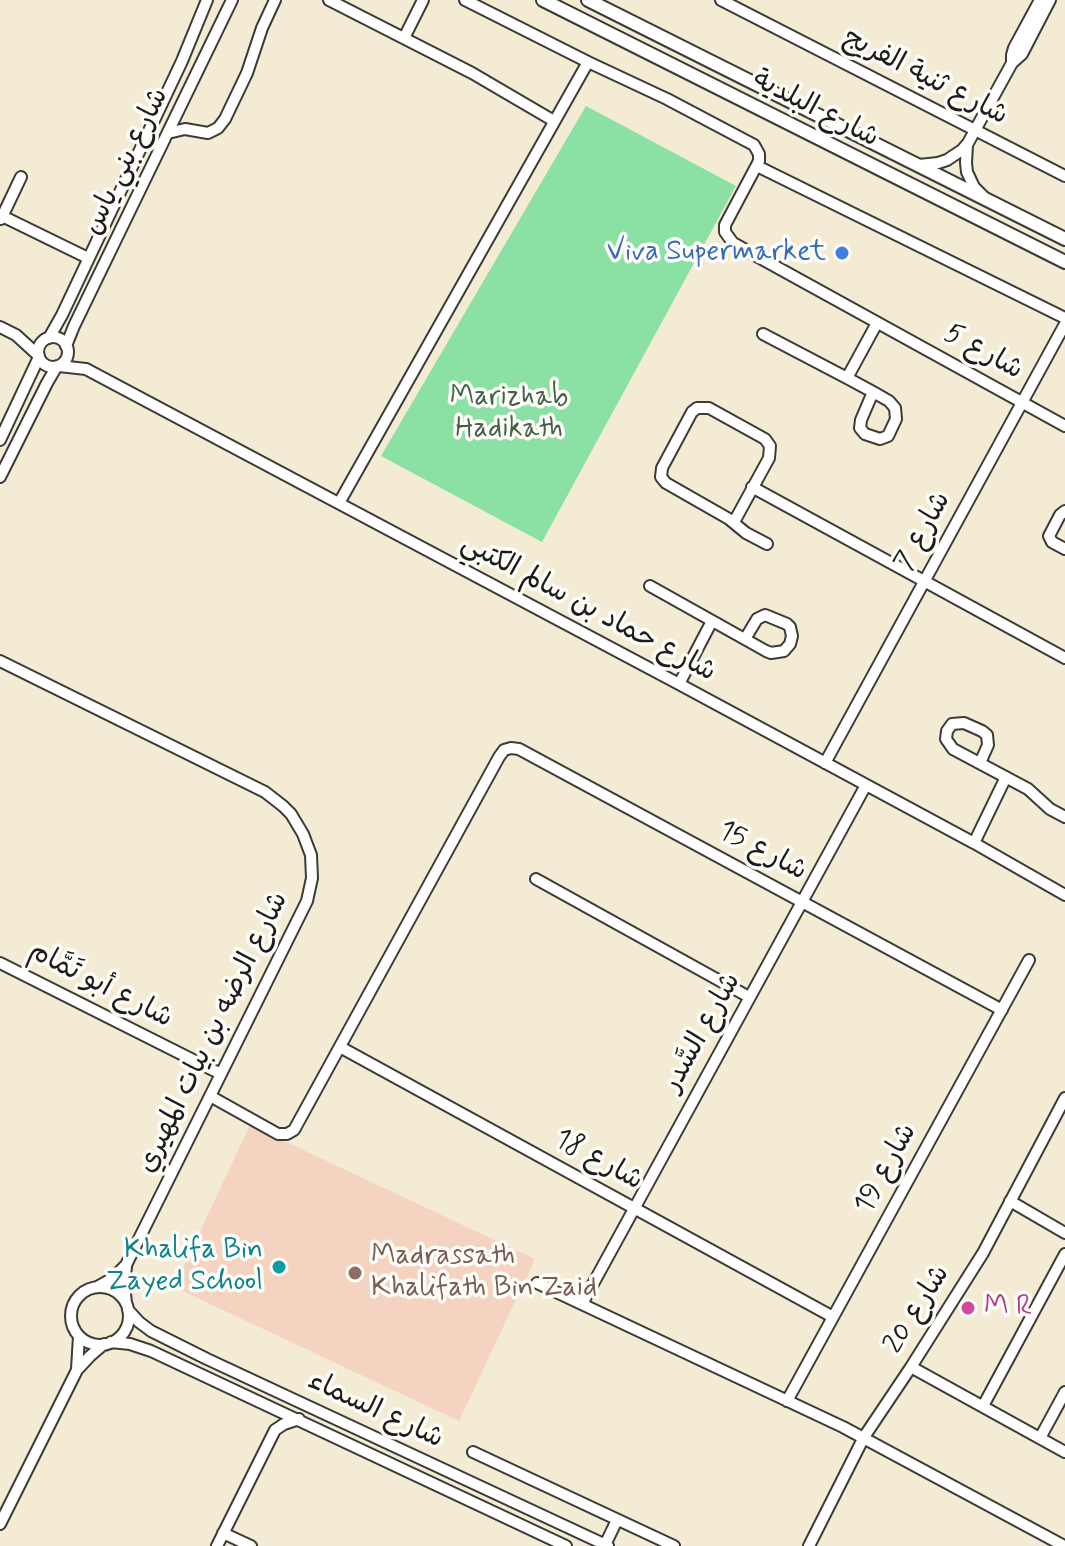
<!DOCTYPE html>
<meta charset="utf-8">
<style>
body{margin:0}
canvas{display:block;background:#f3ebd4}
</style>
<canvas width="1065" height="1546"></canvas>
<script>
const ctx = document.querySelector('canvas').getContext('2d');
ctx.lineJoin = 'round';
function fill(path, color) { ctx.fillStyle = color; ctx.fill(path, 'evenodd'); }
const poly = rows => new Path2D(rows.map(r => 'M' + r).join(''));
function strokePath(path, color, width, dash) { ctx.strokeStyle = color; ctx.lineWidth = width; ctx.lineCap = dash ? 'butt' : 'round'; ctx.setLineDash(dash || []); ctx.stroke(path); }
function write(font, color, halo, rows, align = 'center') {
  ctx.font = font + ' Mynerve,"Playpen Sans Arabic",sans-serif'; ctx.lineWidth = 7; ctx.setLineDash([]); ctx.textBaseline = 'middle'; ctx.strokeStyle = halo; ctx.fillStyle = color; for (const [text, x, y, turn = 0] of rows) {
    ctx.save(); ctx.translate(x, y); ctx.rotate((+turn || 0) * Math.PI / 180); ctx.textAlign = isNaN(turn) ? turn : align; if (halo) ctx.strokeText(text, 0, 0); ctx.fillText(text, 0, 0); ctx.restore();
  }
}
const built = poly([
 [250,1125,535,1259,459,1421,174,1287]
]);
const green = poly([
 [586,106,736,186,542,542,381,456]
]);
const minor = poly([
 [329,0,472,73,554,121],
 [465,0,588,62,667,99,754,145,759,154,759,161,725,225,725,232,733,243,1065,426],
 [721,0,1065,176],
 [404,38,423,0],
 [1012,63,1012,55,1014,48,1040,0],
 [168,133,185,129,208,133,218,128,225,119,247,73,262,28,275,0],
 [967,145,966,163,967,172,974,187,983,196],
 [919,165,938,163,947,160,962,150,968,143,1012,63,1022,54,1050,0],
 [757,166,1065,318],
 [0,215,88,258],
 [1,219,21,177],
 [0,327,16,335,39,356],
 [763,334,847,378,873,392,889,401,895,408,896,419,888,436,880,439,865,434,860,428,861,420,873,392],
 '38 352a15 15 0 1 1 30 0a15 15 0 1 1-30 0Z',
 [49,338,62,315,182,61,207,0],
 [66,346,74,326,232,0],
 [59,366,86,369,679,684,974,843,1065,895],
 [847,378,877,323],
 [0,440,39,357],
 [0,477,47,383,57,366],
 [752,487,1065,658],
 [339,503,588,62],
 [1065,511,1060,515,1049,536,1052,542,1065,549],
 [734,522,769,458,770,446,765,439,709,408,697,408,692,412,662,468,661,477,666,483,729,519,746,533,767,544],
 [650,586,766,651,771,653,784,651,790,644,792,636,790,627,787,624,765,615,757,619,745,639],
 [0,661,265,792,283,806,291,814,303,834,311,855,312,878,307,901,126,1265,113,1278,97,1287],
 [679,684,712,621],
 [825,763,1065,324],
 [980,763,988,745,987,735,982,731,964,723,952,724,947,731,946,739,953,749,1028,789,1050,809,1065,817],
 [974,843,1006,777],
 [536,879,749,997],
 [0,963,221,1074],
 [340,1047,833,1317],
 [210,1096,278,1134,287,1134,294,1130,499,757,504,750,511,748,519,749,1002,1010],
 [1010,1201,1065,1233],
 [537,1283,843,1427,1064,1546],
 '71 1316a29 29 0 1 1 58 0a29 29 0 1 1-58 0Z',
 [126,1303,124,1284,126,1267],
 [582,1304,866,785],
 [128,1310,139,1322,151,1331,207,1359,608,1546],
 [111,1342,130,1344,151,1351,566,1546],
 [911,1367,1065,1452],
 [77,1369,79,1336],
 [787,1401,1029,960],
 [983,1406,1065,1254],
 [1040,1438,1065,1392],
 [473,1452,674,1546],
 [0,1524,77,1370,90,1356,104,1344],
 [223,1533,251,1546],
 [605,1545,617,1520],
 [217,1546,275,1430,284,1424,299,1419],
 [809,1546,864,1437,911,1367,983,1253,1065,1098]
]);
const major = poly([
 [543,0,1065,262],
 [588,0,1065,239]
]);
const markers = [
 [842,253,8,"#3f7fe0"],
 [279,1267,8,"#0f9aa8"],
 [355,1273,8,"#8d6e63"],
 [968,1308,8,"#d1479c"]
];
const streetNames = [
 ["شارع ثنية الفريج",925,78,27],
 ["شارع البلدية",815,110,27],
 ["شارع بني ياس",127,162,-64],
 ["شارع 5",983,353,29],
 ["شارع 7",924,532,-61],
 ["شارع حماد بن سالم الكتبي",588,609,28],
 ["شارع 15",762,852,28],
 ["شارع أبو تَمَّام",100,986,27],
 ["شارع الرضه بن بيات المهيري",214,1033,-64],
 ["شارع السَّدر",703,1033,-61],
 ["شارع 18",598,1161,29],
 ["شارع 19",887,1169,-61],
 ["شارع 20",918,1310,-58],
 ["شارع السماء",375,1411,25]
];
const shopNames = [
 ["Viva Supermarket",826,253]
];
const parkNames = [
 ["Marizhab",509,398],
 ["Hadikath",509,430]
];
const cultureNames = [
 ["Khalifa Bin",263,1251],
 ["Zayed School",263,1283]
];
const educationNames = [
 ["Madrassath",371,1257],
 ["Khalifath Bin Zaid",371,1289]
];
const hotelNames = [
 ["M R",984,1308]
];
fill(built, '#f4d3c0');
fill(green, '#8be1a3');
strokePath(minor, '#3c3b38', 14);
strokePath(major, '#3c3b38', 16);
strokePath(minor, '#fff', 10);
strokePath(major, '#fff', 12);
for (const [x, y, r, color] of markers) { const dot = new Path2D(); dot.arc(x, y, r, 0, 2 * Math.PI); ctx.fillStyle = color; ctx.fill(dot); strokePath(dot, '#fdfcf7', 3); }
write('28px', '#1c1c1c', '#fdfcf7', streetNames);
write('28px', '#366cbe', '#fdfcf7', shopNames, 'right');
write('28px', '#43614b', '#fdfcf7', parkNames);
write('28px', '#0d838f', '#fdfcf7', cultureNames, 'right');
write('28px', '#785e54', '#fdfcf7', educationNames, 'left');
write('28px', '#b23c85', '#fdfcf7', hotelNames, 'left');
</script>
